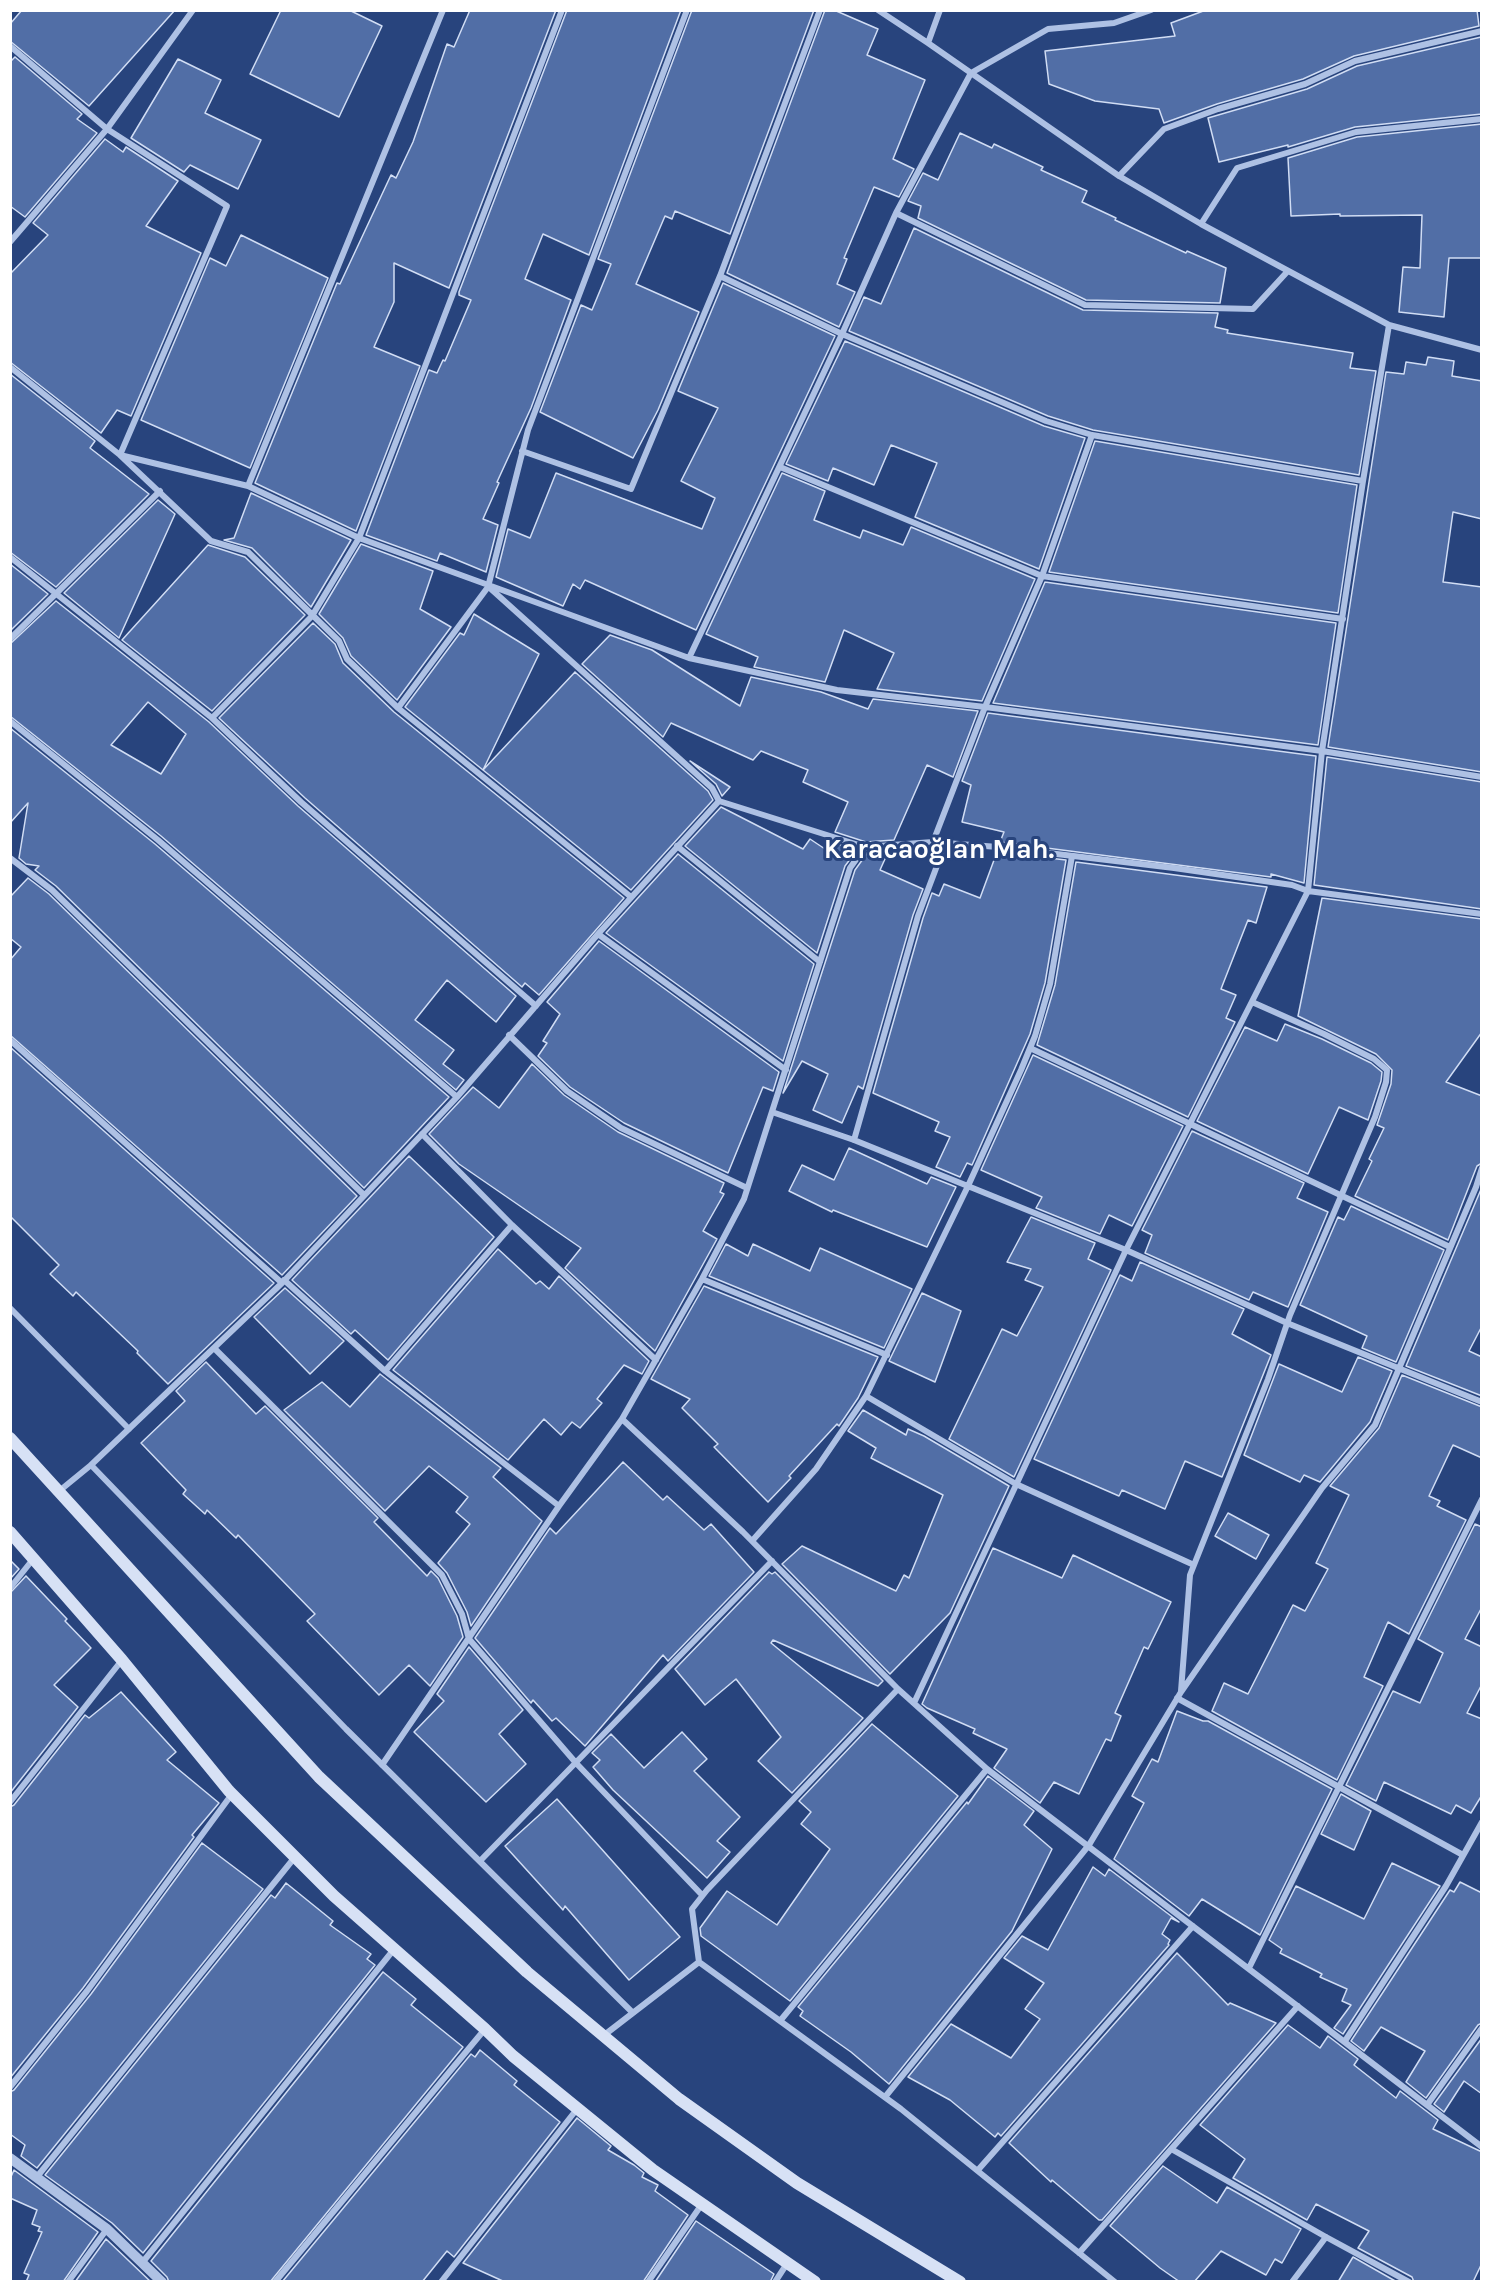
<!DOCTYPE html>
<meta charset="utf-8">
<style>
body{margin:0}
#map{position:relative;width:1492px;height:2292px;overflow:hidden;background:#28447d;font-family:Karla,sans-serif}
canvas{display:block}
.frame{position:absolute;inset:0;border:12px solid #fff;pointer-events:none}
</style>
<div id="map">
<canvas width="1492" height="2292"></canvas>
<div class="frame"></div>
</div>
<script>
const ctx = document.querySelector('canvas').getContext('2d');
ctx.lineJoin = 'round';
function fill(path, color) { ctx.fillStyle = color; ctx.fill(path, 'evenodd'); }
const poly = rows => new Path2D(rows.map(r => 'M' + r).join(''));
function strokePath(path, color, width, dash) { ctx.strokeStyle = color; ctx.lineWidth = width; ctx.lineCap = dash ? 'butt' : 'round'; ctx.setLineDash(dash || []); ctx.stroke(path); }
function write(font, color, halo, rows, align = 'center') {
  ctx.font = font + ' Karla,sans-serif'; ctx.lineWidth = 6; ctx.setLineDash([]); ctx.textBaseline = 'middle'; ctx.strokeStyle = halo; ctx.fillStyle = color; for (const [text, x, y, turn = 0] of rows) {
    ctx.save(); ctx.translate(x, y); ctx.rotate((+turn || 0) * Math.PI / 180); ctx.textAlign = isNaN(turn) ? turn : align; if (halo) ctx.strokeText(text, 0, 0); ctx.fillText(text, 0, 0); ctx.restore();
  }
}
const building = poly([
 [22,10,175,10,89,106,10,41,10,24,22,10],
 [281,10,349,10,382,26,339,117,250,74,281,10],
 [470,10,556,10,449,288,394,263,394,302,374,347,420,366,356,531,255,483,337,283,340,284,391,175,396,178,413,142,447,44,454,47,470,10],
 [567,10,681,10,589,255,543,234,525,279,571,300,531,408,497,482,499,483,483,519,498,525,486,572,440,553,437,561,366,535,429,370,437,373,443,360,445,361,471,300,459,295,459,292,567,10],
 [692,10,814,10,730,234,675,211,672,219,665,216,636,284,699,312,658,410,633,458,540,412,581,305,592,310,611,264,598,259,692,10],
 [825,10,834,10,878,29,867,55,925,80,893,159,914,169,899,197,874,187,844,258,847,259,837,284,855,292,839,327,727,273,825,10],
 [1206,10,1477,10,1479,26,1354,56,1303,79,1217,104,1164,123,1159,109,1095,101,1049,84,1045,51,1175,36,1171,23,1206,10],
 [1481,37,1482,114,1355,127,1288,147,1288,145,1219,162,1208,118,1307,89,1357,66,1481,37],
 [15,57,82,114,77,119,97,133,25,217,10,206,10,62,15,57],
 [178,59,221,80,205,113,261,140,238,189,190,165,184,172,131,138,178,59],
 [1482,124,1482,258,1449,258,1444,317,1399,312,1403,267,1420,268,1422,215,1340,216,1340,214,1291,216,1288,158,1357,137,1482,124],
 [960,133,992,148,994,144,1043,167,1041,170,1087,191,1082,202,1116,218,1115,220,1186,253,1187,251,1226,268,1220,303,1086,300,918,218,921,206,908,201,923,173,938,180,960,133],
 [105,139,123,152,126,147,178,181,146,226,201,253,131,416,117,410,101,433,10,362,10,274,48,235,33,223,105,139],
 [914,228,1083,310,1218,313,1215,327,1228,330,1227,333,1353,353,1350,368,1376,371,1359,475,1093,430,1048,416,849,331,864,297,881,304,914,228],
 [241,235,328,278,250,468,141,420,210,258,226,266,241,235],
 [723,283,835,336,696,630,585,580,580,589,573,584,563,606,496,577,508,529,530,538,556,473,702,529,715,498,681,481,718,408,678,391,723,283],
 [845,341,1044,426,1085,438,1039,569,915,517,937,463,891,445,874,485,833,468,828,481,786,464,845,341],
 [1428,357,1454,361,1452,376,1482,381,1482,519,1453,512,1443,582,1482,587,1482,772,1328,747,1386,372,1404,374,1406,362,1426,365,1428,357],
 [10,374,95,441,90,448,149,494,56,587,10,552,10,374],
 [1095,441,1357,485,1338,613,1049,572,1095,441],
 [782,473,825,491,814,520,860,538,863,530,903,545,911,527,1035,579,982,701,877,689,894,653,844,630,825,682,754,667,758,657,706,634,782,473],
 [251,493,351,540,311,607,252,548,224,540,234,538,251,493],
 [158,500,175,514,119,638,64,593,158,500],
 [361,544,433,571,420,609,451,627,397,700,351,656,343,638,319,614,361,544],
 [208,545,245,557,305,615,212,711,122,640,208,545],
 [10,564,48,594,10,631,10,564],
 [1045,582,1336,623,1318,745,993,703,1045,582],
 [56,601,209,722,298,806,516,996,496,1022,447,980,415,1020,454,1050,443,1064,464,1080,456,1090,161,836,10,716,10,644,56,601],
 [148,702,186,734,161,774,111,745,148,702],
 [474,614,539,654,483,770,405,707,460,633,464,635,474,614],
 [313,623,335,644,343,663,394,712,624,898,539,995,525,983,522,987,305,798,219,718,313,623],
 [610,635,652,650,740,706,751,677,821,692,868,709,873,699,978,711,953,777,927,765,894,840,866,842,835,832,848,802,803,782,808,770,761,751,753,760,671,723,663,737,582,664,610,635],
 [575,672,708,791,713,800,631,890,483,770,575,672],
 [988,713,1316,756,1304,883,1271,874,1271,877,1000,842,1004,832,962,822,971,785,962,781,988,713],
 [10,728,155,844,449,1097,364,1188,56,886,35,870,39,866,26,864,19,858,28,803,10,823,10,728],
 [1327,757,1482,782,1482,909,1314,885,1327,757],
 [690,761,730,787,722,796,716,784,690,761],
 [721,807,803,849,810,839,828,851,831,842,857,850,845,866,817,953,685,846,721,807],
 [889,850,880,870,923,889,913,915,863,1089,858,1086,842,1123,813,1110,828,1074,802,1061,783,1093,855,870,868,852,889,850],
 [997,852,1066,860,1045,983,1030,1034,972,1165,967,1163,960,1177,936,1167,950,1137,935,1131,939,1122,873,1093,923,918,932,893,939,896,944,884,980,898,997,852],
 [678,854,814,964,783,1061,606,933,678,854],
 [1076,862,1267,887,1256,923,1248,920,1221,989,1236,995,1226,1018,1235,1022,1188,1117,1037,1045,1055,985,1076,862],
 [28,878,49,894,357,1196,282,1275,10,1035,10,960,21,947,10,938,10,897,28,878],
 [1322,898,1482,919,1482,1032,1446,1082,1482,1096,1482,1163,1477,1166,1448,1240,1355,1196,1372,1161,1369,1159,1384,1128,1377,1125,1391,1084,1392,1070,1376,1054,1298,1016,1322,898],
 [599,941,779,1072,773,1091,763,1087,728,1173,624,1123,570,1087,538,1056,547,1043,543,1041,560,1014,547,1002,599,941],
 [1285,1024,1322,1039,1371,1063,1382,1072,1381,1081,1368,1120,1339,1107,1308,1174,1197,1121,1245,1027,1277,1041,1285,1024],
 [10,1047,274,1283,168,1384,137,1353,138,1351,76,1292,73,1296,50,1274,59,1265,10,1216,10,1047],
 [1033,1055,1183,1126,1132,1226,1109,1215,1100,1234,1036,1208,1042,1197,981,1170,1033,1055],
 [532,1064,564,1095,618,1132,724,1183,720,1192,724,1194,703,1231,717,1239,655,1351,565,1268,581,1248,459,1164,429,1134,473,1087,499,1108,532,1064],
 [1192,1131,1304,1183,1297,1198,1328,1212,1288,1307,1253,1292,1249,1300,1145,1253,1152,1235,1142,1230,1192,1131],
 [849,1148,927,1184,931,1177,956,1187,927,1247,833,1210,832,1212,789,1191,802,1165,834,1180,849,1148],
 [409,1156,494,1237,388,1360,355,1330,351,1334,292,1280,409,1156],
 [1482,1187,1482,1326,1469,1351,1482,1357,1482,1396,1406,1366,1482,1187],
 [1351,1206,1444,1250,1396,1362,1362,1348,1367,1336,1300,1305,1338,1217,1344,1220,1351,1206],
 [1031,1217,1095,1243,1088,1259,1111,1270,1014,1477,949,1439,1002,1329,1017,1336,1043,1287,1025,1280,1031,1269,1007,1262,1031,1217],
 [726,1244,748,1256,753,1244,810,1271,820,1248,912,1289,884,1348,709,1276,726,1244],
 [498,1249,536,1284,540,1281,549,1289,559,1276,649,1361,642,1374,624,1365,597,1399,602,1403,580,1428,572,1422,561,1435,544,1419,508,1460,393,1370,498,1249],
 [1140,1262,1244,1309,1232,1334,1271,1355,1222,1477,1185,1461,1165,1509,1122,1490,1119,1496,1034,1459,1120,1275,1132,1281,1140,1262],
 [704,1286,878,1357,858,1398,839,1426,837,1424,789,1476,791,1478,768,1502,714,1447,718,1444,682,1408,690,1399,651,1379,704,1286],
 [285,1288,344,1341,310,1374,254,1317,285,1288],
 [922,1293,961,1311,935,1382,889,1361,922,1293],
 [1358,1357,1392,1371,1370,1422,1320,1482,1304,1475,1300,1482,1244,1455,1279,1364,1342,1392,1358,1357],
 [206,1362,256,1414,265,1406,378,1518,374,1522,427,1576,431,1571,438,1578,457,1616,463,1637,430,1686,409,1665,379,1695,307,1621,315,1614,238,1535,236,1538,207,1510,205,1514,183,1494,186,1490,141,1443,185,1401,176,1391,206,1362],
 [380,1374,501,1468,493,1477,542,1521,471,1626,467,1612,447,1573,438,1563,470,1524,456,1512,468,1497,429,1466,385,1511,284,1410,322,1382,350,1407,380,1374],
 [1402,1375,1482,1407,1482,1458,1453,1445,1429,1496,1440,1501,1437,1506,1466,1520,1409,1634,1388,1622,1364,1677,1383,1686,1337,1780,1212,1711,1224,1683,1248,1694,1293,1605,1305,1611,1328,1569,1316,1563,1349,1495,1330,1486,1379,1428,1402,1375],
 [863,1410,906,1435,908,1429,924,1436,1009,1486,950,1613,890,1674,782,1564,802,1546,896,1591,904,1575,909,1578,943,1495,871,1458,876,1448,848,1431,863,1410],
 [623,1462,663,1500,667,1496,704,1530,711,1524,754,1572,668,1661,663,1655,585,1746,556,1718,552,1721,533,1700,531,1703,475,1638,550,1528,556,1534,623,1462],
 [1228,1513,1269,1535,1256,1559,1215,1536,1228,1513],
 [1475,1524,1482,1527,1482,1607,1465,1639,1482,1647,1482,1684,1467,1713,1482,1719,1482,1795,1471,1813,1456,1805,1451,1814,1384,1782,1376,1801,1346,1785,1393,1691,1420,1703,1443,1653,1418,1639,1475,1524],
 [993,1548,1062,1578,1073,1555,1171,1602,1148,1649,1144,1647,1115,1713,1121,1716,1111,1741,1106,1739,1079,1794,1054,1782,1040,1803,994,1768,1007,1749,973,1733,975,1729,927,1708,922,1704,993,1548],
 [10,1560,19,1569,10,1579,10,1560],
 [769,1572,772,1574,775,1572,883,1681,878,1686,773,1640,771,1643,863,1718,792,1793,758,1761,781,1737,736,1679,705,1705,675,1669,769,1572],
 [26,1576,67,1619,65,1621,91,1648,54,1685,78,1707,10,1793,10,1593,26,1576],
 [469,1647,523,1710,499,1734,526,1764,486,1802,414,1732,444,1701,437,1694,469,1647],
 [121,1692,176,1752,167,1760,219,1803,192,1835,194,1837,83,1988,10,2078,10,1807,14,1805,85,1715,89,1718,121,1692],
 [1177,1711,1203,1721,1208,1721,1332,1789,1260,1935,1202,1899,1189,1916,1114,1859,1144,1803,1132,1796,1152,1759,1158,1762,1177,1711],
 [872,1724,958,1796,790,2001,701,1936,700,1928,727,1891,777,1925,830,1849,801,1824,811,1812,799,1801,872,1724],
 [682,1732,707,1759,694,1771,740,1817,717,1841,730,1852,707,1878,613,1790,593,1767,600,1760,592,1753,611,1734,644,1768,682,1732],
 [988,1776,1034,1811,1024,1825,1052,1849,1012,1931,889,2084,851,2052,800,2016,803,2011,798,2007,967,1802,968,1804,988,1776],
 [1341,1794,1371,1811,1354,1850,1321,1834,1341,1794],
 [557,1799,680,1937,629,1980,565,1906,563,1910,505,1846,557,1799],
 [202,1843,263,1889,37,2168,21,2156,25,2145,10,2134,10,2092,14,2090,91,1994,202,1843],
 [1392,1863,1440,1886,1343,2034,1334,2028,1351,2005,1342,2001,1347,1989,1320,1977,1322,1974,1280,1953,1282,1949,1269,1940,1296,1886,1364,1919,1392,1863],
 [1093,1867,1105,1876,1109,1869,1179,1922,1171,1918,1162,1934,1170,1940,1168,1944,1169,1945,1001,2136,998,2133,995,2137,950,2100,908,2077,951,2024,1011,2058,1040,2019,1025,2009,1044,1983,1004,1958,1022,1936,1048,1950,1093,1867],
 [1460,1882,1482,1893,1482,2023,1478,2025,1426,2098,1406,2082,1425,2051,1381,2027,1364,2051,1351,2041,1450,1890,1454,1892,1460,1882],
 [286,1883,333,1921,330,1925,371,1954,367,1959,375,1965,143,2253,112,2223,45,2175,271,1895,275,1898,286,1883],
 [1177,1953,1228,2005,1230,2003,1276,2023,1102,2220,1099,2220,1052,2180,1051,2182,1009,2143,1177,1953],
 [383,1972,416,1999,411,2005,463,2047,270,2282,169,2282,167,2277,151,2261,383,1972],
 [1288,2025,1320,2048,1328,2036,1358,2059,1354,2065,1396,2098,1400,2091,1438,2120,1433,2129,1482,2152,1482,2263,1473,2282,1414,2282,1412,2277,1358,2248,1369,2231,1316,2204,1307,2220,1233,2178,1245,2159,1200,2125,1288,2025],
 [1482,2038,1482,2094,1464,2081,1444,2112,1434,2104,1482,2038],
 [480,2050,517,2081,514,2085,560,2122,454,2257,447,2251,422,2282,282,2282,471,2054,475,2057,480,2050],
 [577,2118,611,2146,608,2150,634,2165,644,2173,642,2177,658,2185,655,2191,688,2215,643,2282,505,2282,463,2263,577,2118],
 [1163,2166,1217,2203,1227,2187,1301,2229,1282,2263,1275,2259,1266,2275,1221,2251,1194,2282,1180,2282,1160,2268,1110,2226,1163,2166],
 [14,2170,98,2232,63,2282,26,2282,29,2275,24,2273,42,2232,38,2231,40,2227,32,2224,37,2210,10,2198,10,2179,14,2170],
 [696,2221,774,2274,770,2282,655,2282,696,2221],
 [106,2239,151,2282,75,2282,106,2239],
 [1353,2257,1397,2282,1338,2282,1353,2257]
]);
const minor = poly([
 [878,10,928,43,1119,176,1201,224,1389,325,1482,350],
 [928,43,940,10],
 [10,46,107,129,227,206,120,455,248,486,359,538,689,658,837,690,985,707,1322,751,1482,777],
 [1119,176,1164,129,1218,109,1305,84,1355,61,1482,31],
 [896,213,1085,305,1253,309,1287,272],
 [1201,224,1237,168,1356,132,1482,119],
 [10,242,107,129,193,10],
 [720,276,842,334,1046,421,1092,435,1363,481],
 [10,367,120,455,211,541,248,552,339,641,347,659,398,708,631,897],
 [522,451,631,489,720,276,820,10],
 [780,467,1042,576,1343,619],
 [248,486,443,10],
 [10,557,212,718,301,802,536,1006],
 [491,589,712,788,719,801,865,847,933,842,998,847,1174,868,1292,885,1308,891,1482,914],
 [10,639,160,491],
 [689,658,842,334,896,213,971,73,1048,29,1114,23,1151,10],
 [398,708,488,587,528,430,687,10],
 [212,718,312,616,359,538,562,10],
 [10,721,158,840,457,1097],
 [933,842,985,707,1042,576,1092,435],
 [677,846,820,962],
 [10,858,52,890,364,1195],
 [598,934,786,1070],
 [509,1035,567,1091,621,1128,747,1188],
 [10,1040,282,1283],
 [1030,1048,1450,1247],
 [772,1112,854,1140,1126,1250,1287,1323,1482,1402],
 [422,1134,512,1225,656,1360],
 [854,1140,918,916,946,842],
 [702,1279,887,1355],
 [284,1280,385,1371,559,1506],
 [10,1308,129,1429],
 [214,1348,442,1575,462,1614,469,1639,576,1763,702,1895],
 [385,1371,512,1225],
 [866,1396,1016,1484,1194,1565],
 [622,1419,743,1532,898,1689,987,1769,1482,2147],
 [91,1465,346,1729,633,2013],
 [58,1492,91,1465,282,1283,457,1097,598,934,719,801],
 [752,1541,816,1469,866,1396,968,1186,1021,1070,1035,1036,1050,984,1072,856],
 [10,1588,34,1558],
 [898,1689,707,1890,692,1909,699,1962,901,2109,1115,2282],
 [1181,1691,1190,1575,1268,1379,1290,1315,1375,1117,1386,1082,1387,1070,1374,1059,1324,1034,1252,1002],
 [1177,1698,1463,1855],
 [914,1703,1126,1250,1308,891,1322,751,1363,481,1389,325],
 [382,1765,559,1506,622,1419,702,1279,744,1199,850,868,865,847],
 [10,1802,122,1660],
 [480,1861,772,1561],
 [1249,1968,1482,1499],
 [780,2021,987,1769],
 [603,2036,699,1962],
 [1345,2041,1446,1886,1482,1822],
 [10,2087,87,1991,232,1794],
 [885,2097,1089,1845,1181,1692,1322,1488,1375,1425,1476,1187,1482,1168],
 [1427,2105,1482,2028],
 [1173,2150,1326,2237,1409,2282],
 [978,2170,1193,1926],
 [36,2178,295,1857],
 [1079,2253,1298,2006],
 [142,2263,395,1948],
 [68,2282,107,2229],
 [275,2282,485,2029],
 [441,2282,577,2109],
 [648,2282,702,2204],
 [775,2282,788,2262],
 [1292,2282,1326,2237]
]);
const tertiary = poly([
 [10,2158,107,2229,162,2282]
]);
const secondary = poly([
 [10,1438,319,1777,527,1972,679,2099,797,2183,960,2282],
 [10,1532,122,1660,229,1791,334,1896,485,2029,513,2056,653,2170,815,2282]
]);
const districtNames = [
 ["Karacaoğlan Mah.",939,850]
];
fill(building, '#516ea6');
strokePath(building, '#d1ddf4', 1.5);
strokePath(minor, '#aec1e4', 6);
strokePath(tertiary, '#aec1e4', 10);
strokePath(secondary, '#d7e1f5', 12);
write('bold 27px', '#fff', '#28447d', districtNames);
</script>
